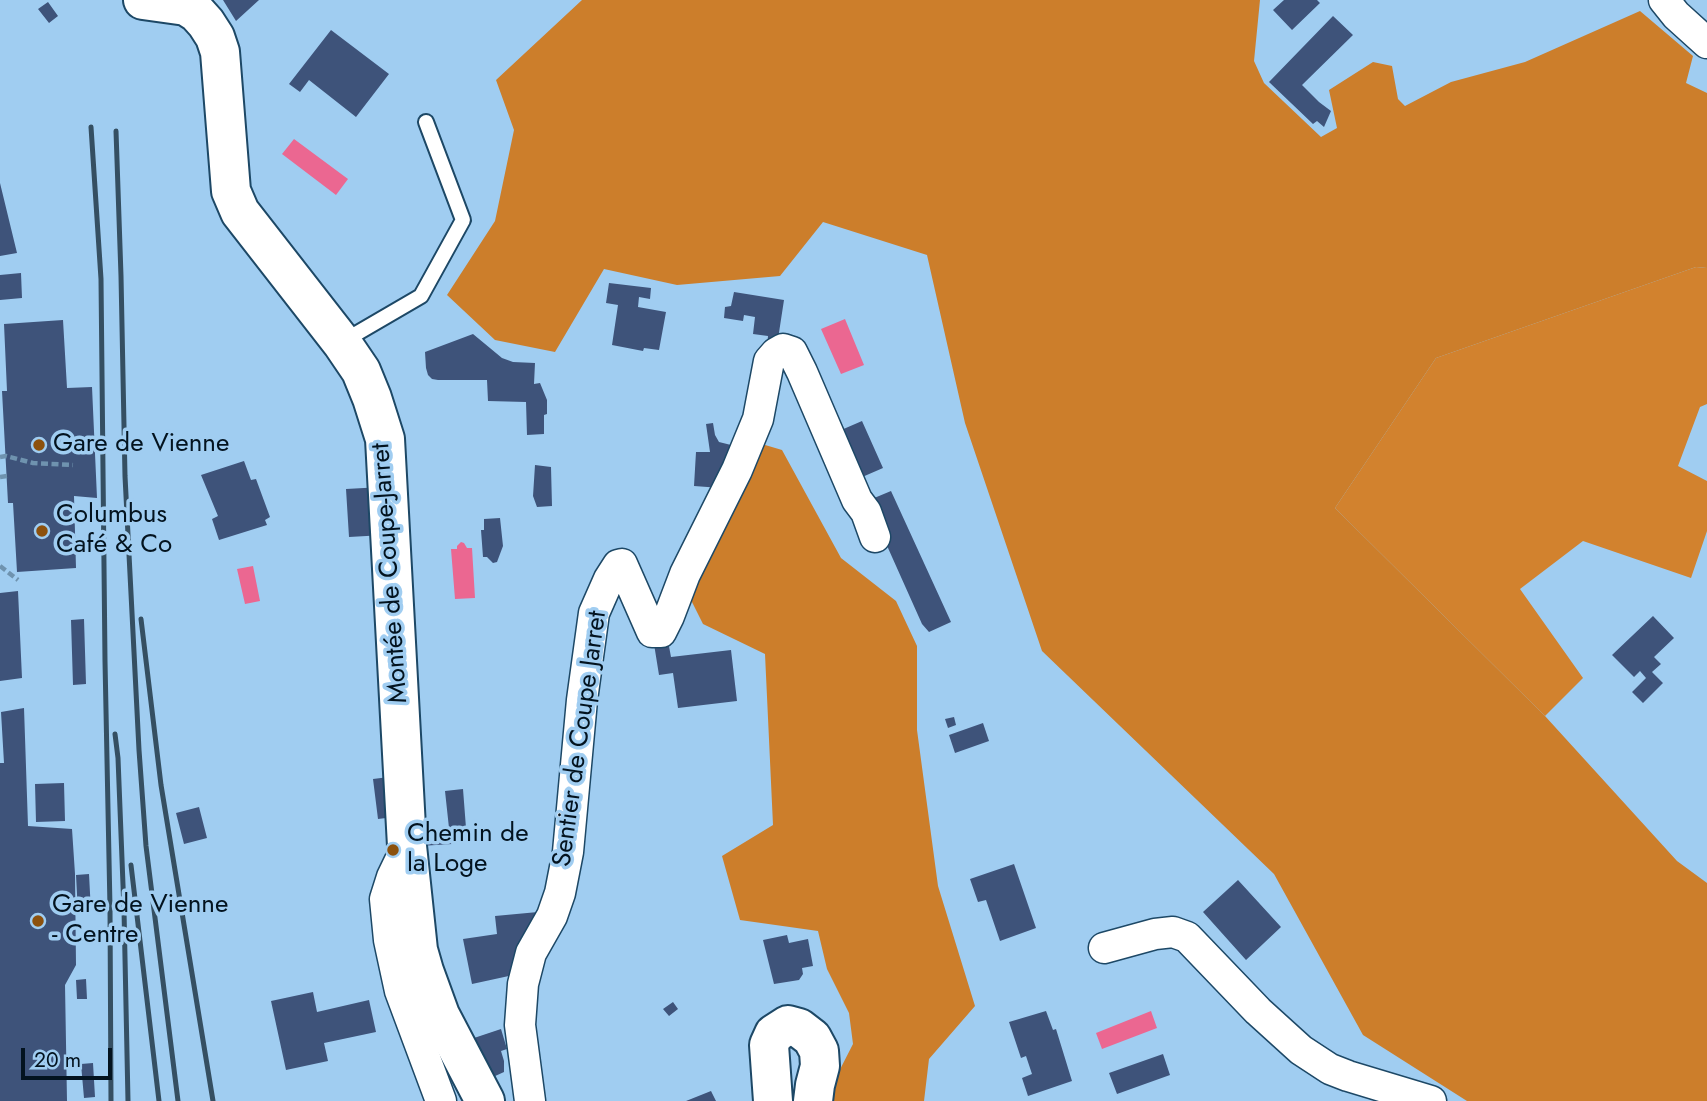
<!DOCTYPE html>
<meta charset="utf-8">
<style>
body{margin:0}
#map{position:relative;width:1707px;height:1101px;overflow:hidden;background:#a0cdf1;font-family:Jost,sans-serif}
canvas{display:block}
.scale{position:absolute;left:21px;top:1048px;width:91px;height:32px;box-sizing:border-box;border:4px solid #03131f;border-top:0;padding-left:9px;font-size:21px;line-height:24px;white-space:nowrap;color:#03131f;-webkit-text-stroke:5px #a0cdf1;paint-order:stroke}
</style>
<div id="map">
<canvas width="1707" height="1101"></canvas>
<div class="scale">20 m</div>
</div>
<script>
const ctx = document.querySelector('canvas').getContext('2d');
ctx.lineJoin = 'round';
function fill(path, color) { ctx.fillStyle = color; ctx.fill(path, 'evenodd'); }
const poly = rows => new Path2D(rows.map(r => 'M' + r).join(''));
function strokePath(path, color, width, dash) { ctx.strokeStyle = color; ctx.lineWidth = width; ctx.lineCap = dash ? 'butt' : 'round'; ctx.setLineDash(dash || []); ctx.stroke(path); }
function write(font, color, halo, rows, align = 'center') {
  ctx.font = font + ' Jost,sans-serif'; ctx.lineWidth = 7; ctx.setLineDash([]); ctx.textBaseline = 'middle'; ctx.strokeStyle = halo; ctx.fillStyle = color; for (const [text, x, y, turn = 0] of rows) {
    ctx.save(); ctx.translate(x, y); ctx.rotate((+turn || 0) * Math.PI / 180); ctx.textAlign = isNaN(turn) ? turn : align; if (halo) ctx.strokeText(text, 0, 0); ctx.fillText(text, 0, 0); ctx.restore();
  }
}
const green = poly([
 [1696,267,1707,268,1707,404,1700,407,1678,466,1707,481,1707,531,1691,578,1583,541,1520,589,1583,678,1545,716,1335,508,1436,358]
]);
const forest = poly([
 [582,0,1260,0,1254,61,1264,83,1321,137,1337,128,1329,90,1373,62,1392,66,1398,99,1405,106,1451,82,1525,62,1640,11,1693,56,1686,83,1707,93,1707,268,1696,267,1436,358,1335,508,1545,716,1677,861,1707,883,1707,1101,1467,1101,1363,1035,1274,874,1042,651,965,423,927,255,823,222,780,276,677,285,604,269,555,352,495,340,447,295,495,221,514,130,496,80],
 [755,442,782,450,841,558,896,601,917,646,917,730,938,886,975,1006,929,1059,924,1101,828,1101,829,1091,853,1044,849,1013,827,969,818,931,740,920,722,856,773,825,765,654,703,624,688,594]
]);
const water = poly([
 [294,139,348,179,336,195,282,154],
 [845,319,864,365,841,374,821,329],
 [461,542,464,543,467,548,472,548,475,598,455,599,451,549,457,549,457,546],
 [253,566,260,601,245,604,237,569],
 [1151,1011,1157,1028,1102,1049,1096,1033]
]);
const building = poly([
 [223,0,259,0,236,21],
 [1284,0,1317,0,1320,3,1292,30,1273,10],
 [48,2,58,16,49,23,38,9],
 [1333,16,1353,35,1302,85,1319,102,1331,111,1324,127,1317,121,1313,124,1269,82],
 [331,30,389,74,356,117,309,80,300,92,289,84],
 [0,183,17,253,0,256],
 [21,273,22,298,0,300,0,275],
 [609,283,651,288,650,299,639,297,638,307,666,312,659,350,644,348,643,351,612,345,618,305,606,303],
 [734,292,784,300,778,339,767,349,768,336,753,334,755,317,744,315,743,321,724,318,725,307,731,306],
 [63,320,67,388,92,387,97,498,74,496,76,568,17,572,13,503,8,503,2,391,7,391,4,324],
 [473,334,502,358,513,362,535,363,534,384,540,383,547,400,547,414,544,415,544,434,527,435,526,402,488,401,487,380,438,380,432,379,428,375,426,368,425,352],
 [862,421,883,468,853,481,832,434],
 [713,423,715,435,719,442,739,447,721,488,694,486,696,452,710,452,706,424],
 [244,461,251,480,256,479,270,517,265,520,267,525,219,540,212,519,218,516,201,475],
 [535,465,551,467,552,506,537,507,533,496],
 [382,487,384,535,349,537,346,489],
 [891,491,951,622,929,632,922,624,867,501],
 [500,518,503,546,497,562,493,563,487,557,483,557,481,530,484,530,484,519],
 [18,591,22,678,0,681,0,593],
 [1653,616,1674,638,1654,657,1661,664,1652,672,1663,683,1643,703,1632,692,1646,678,1640,671,1634,677,1612,655],
 [84,619,86,684,73,685,71,620],
 [668,641,671,657,731,650,737,701,678,708,673,673,659,675,654,644],
 [24,708,28,826,72,829,75,874,76,965,65,985,67,1101,0,1101,0,763,4,763,1,712],
 [954,717,956,725,948,728,945,719],
 [983,723,989,741,955,753,949,735],
 [389,777,394,817,378,819,373,779],
 [64,783,65,821,36,822,35,784],
 [463,789,466,828,449,828,445,791],
 [199,807,207,838,184,844,176,813],
 [418,829,450,829,452,844,420,846],
 [1014,864,1036,928,1000,941,986,900,978,902,970,879],
 [89,874,91,912,78,913,76,875],
 [1238,880,1281,927,1246,960,1203,912],
 [538,912,518,974,472,984,463,939,497,934,495,916],
 [787,935,789,943,808,939,813,966,802,968,803,974,799,980,774,984,763,940],
 [86,979,87,999,77,999,76,980],
 [313,992,317,1012,369,1000,376,1032,324,1043,328,1061,286,1070,271,1001],
 [673,1002,678,1009,669,1016,663,1009],
 [1046,1011,1053,1030,1056,1029,1072,1081,1028,1096,1022,1078,1032,1074,1026,1056,1021,1058,1009,1022],
 [501,1029,507,1049,501,1051,504,1061,504,1072,493,1077,468,1040],
 [1163,1054,1170,1075,1117,1094,1109,1073],
 [93,1063,95,1097,84,1098,81,1064],
 [711,1091,716,1101,686,1101]
]);
const path = poly([
 [0,457,6,456,33,463,73,465],
 [0,477,7,476],
 [0,566,18,580]
]);
const service = poly([
 [342,342,421,296,463,220,426,122]
]);
const minor = poly([
 [1664,0,1676,15,1707,43],
 [407,846,392,877,385,899,389,940,400,991,441,1101],
 [1104,948,1155,934,1173,932,1187,937,1258,1011,1301,1050,1330,1069,1348,1076,1431,1101],
 [530,1101,520,1025,523,984,531,953,552,916,560,893,568,852,582,700,594,613,609,579,618,565,622,564,652,632,661,632,669,616,685,574,737,470,758,419,769,361,776,353,783,349,792,352,802,372,857,500,866,512,875,537]
]);
const secondary = poly([
 [143,0,186,6,197,13,206,23,215,37,220,52,231,191,240,212,342,343,361,371,372,398,385,439,407,846,418,950,424,971,440,1015,485,1101],
 [773,1101,769,1045,774,1034,788,1025,799,1028,812,1038,819,1051,820,1066,815,1085,813,1101]
]);
const rail = poly([
 [91,127,101,279,105,661,110,908,111,1101],
 [116,131,121,276,125,476,139,750,146,846,178,1101],
 [141,619,161,785,213,1101],
 [115,734,118,758,124,910,128,1101],
 [131,865,159,1101]
]);
const markers = [
 [39,445,7,"#8c510d"],
 [42,531,7,"#8c510d"],
 [393,850,7,"#8c510d"],
 [38,921,7,"#8c510d"]
];
const poiNames = [
 ["Gare de Vienne",53,445],
 ["Columbus",56,516],
 ["Café & Co",56,546],
 ["Chemin de",407,835],
 ["la Loge",407,865],
 ["Gare de Vienne",52,906],
 ["- Centre",52,936]
];
const streetNames = [
 ["Montée de Coupe-Jarret",391,573,-94],
 ["Sentier de Coupe Jarret",581,739,-82]
];
fill(green, '#d2822e');
fill(forest, '#cc7e2b');
fill(water, '#eb6791');
fill(building, '#3e537a');
strokePath(service, '#1d4866', 18);
strokePath(minor, '#1d4866', 33);
strokePath(secondary, '#1d4866', 42);
strokePath(path, '#6f93af', 4.5, [7, 3.5]);
strokePath(service, '#fff', 14);
strokePath(minor, '#fff', 30);
strokePath(secondary, '#fff', 38);
strokePath(rail, '#354f62', 5);
for (const [x, y, r, color] of markers) { const dot = new Path2D(); dot.arc(x, y, r, 0, 2 * Math.PI); ctx.fillStyle = color; ctx.fill(dot); strokePath(dot, '#a0cdf1', 2.5); }
write('26px', '#03131f', '#a0cdf1', poiNames, 'left');
write('26px', '#03131f', '#a0cdf1', streetNames);
</script>
